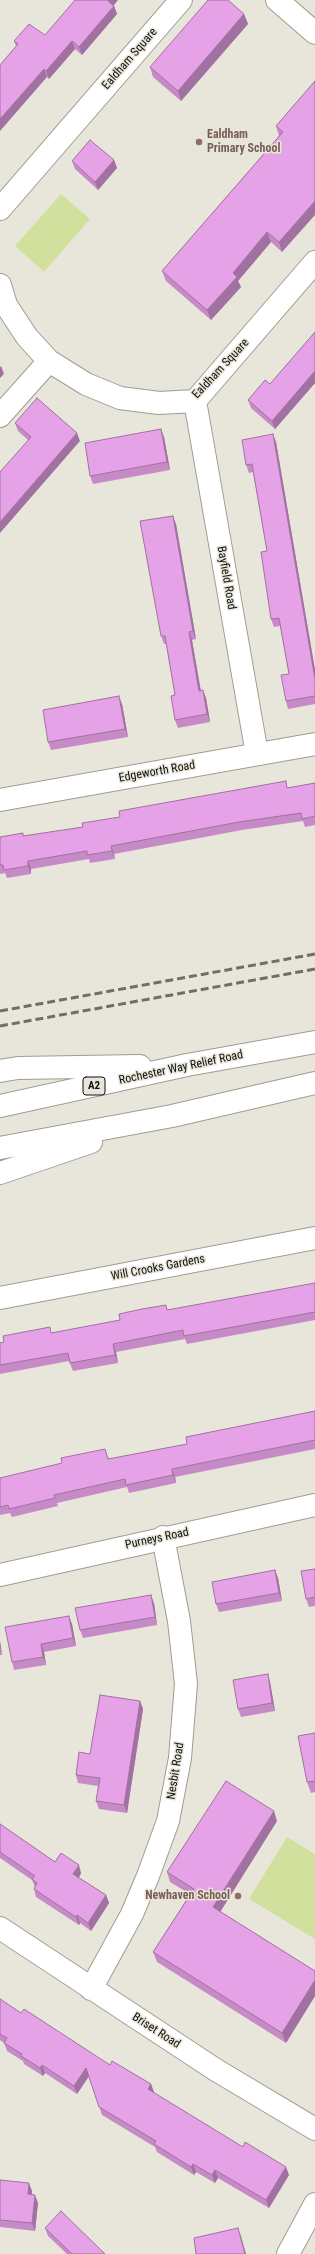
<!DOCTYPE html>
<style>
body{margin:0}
canvas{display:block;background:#e8e6db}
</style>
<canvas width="315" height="2254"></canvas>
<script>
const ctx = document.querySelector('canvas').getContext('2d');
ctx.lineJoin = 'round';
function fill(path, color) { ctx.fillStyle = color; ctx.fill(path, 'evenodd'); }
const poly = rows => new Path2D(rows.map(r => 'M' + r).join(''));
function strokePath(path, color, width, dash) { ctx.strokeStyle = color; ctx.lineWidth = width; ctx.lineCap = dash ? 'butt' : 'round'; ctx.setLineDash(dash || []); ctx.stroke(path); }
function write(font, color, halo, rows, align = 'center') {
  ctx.font = font + ' "Roboto Condensed",sans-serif'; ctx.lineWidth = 3; ctx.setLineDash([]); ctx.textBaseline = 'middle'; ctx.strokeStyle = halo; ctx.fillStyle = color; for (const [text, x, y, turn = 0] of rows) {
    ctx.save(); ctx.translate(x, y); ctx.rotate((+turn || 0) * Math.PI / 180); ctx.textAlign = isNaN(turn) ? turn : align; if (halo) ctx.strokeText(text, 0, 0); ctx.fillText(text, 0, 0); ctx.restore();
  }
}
const green = poly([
 [61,194,90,219,44,272,15,246],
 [287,1837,315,1854,315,1939,249,1899]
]);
const street = poly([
 [277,0,315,33],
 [0,209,181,0],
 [0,285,6,305,27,337,49,361,86,384,120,398,159,403,195,401,315,262],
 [195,401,257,754],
 [0,416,49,361],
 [0,800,315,744],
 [0,1298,315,1238],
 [0,1575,315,1505],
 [0,1928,216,2070,315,2129],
 [91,1989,132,1914,148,1876,168,1821,180,1758,186,1684,179,1621,163,1537],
 [288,2254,315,2204]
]);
const highway = poly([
 [0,1071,18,1068,140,1066],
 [0,1106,187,1065,315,1042],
 [0,1148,172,1116,315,1083],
 [0,1173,91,1142]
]);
const rail = poly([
 [0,1011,315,954],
 [0,1026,315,969]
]);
const wall = poly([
 [113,6,114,6,117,14,82,55,75,49,49,79,16,46,14,41,45,35],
 [244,14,248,24,181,101,153,77,150,67],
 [315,81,282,252,271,242,238,281,241,287,211,320,166,281,162,271,279,136,276,126],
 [114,160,117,168,98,190,75,169,72,161],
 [315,332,315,383,275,429,251,408,248,400,270,384],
 [15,423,80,441,28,440,18,431],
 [164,437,170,470,93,484,90,476],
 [276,442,315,670,315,704,288,709,286,701,289,674,280,626,274,627,271,619,267,551,253,472,249,473,246,465],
 [176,524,196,639,192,640,201,691,206,698,210,722,178,728,175,720,175,695,166,644,164,644,161,636],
 [122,704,128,737,51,750,48,742],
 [315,783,315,825,305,827,303,821,242,830,114,854,115,859,90,863,89,859,31,869,31,874,7,878,5,873,0,874,0,837,24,836,83,827],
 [315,1283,315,1320,187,1344,185,1339,116,1352,118,1363,73,1371,69,1361,0,1374,0,1343],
 [315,1411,315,1449,175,1477,176,1483,129,1493,127,1487,57,1503,58,1506,12,1517,10,1513,0,1515,0,1478,108,1457,109,1459,187,1444],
 [315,1569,315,1606,309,1607,306,1599],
 [275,1570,278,1578,282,1601,219,1612,216,1604],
 [154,1603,157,1625,83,1638,80,1630],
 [72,1624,76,1646,44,1652,46,1665,14,1670,12,1662],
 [0,1641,2,1655,0,1655],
 [270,1682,275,1711,241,1717,238,1709],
 [140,1701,143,1709,127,1813,99,1809,96,1801,98,1786,78,1783,76,1775,90,1754],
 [315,1733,315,1792,311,1793,307,1782],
 [277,1821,220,1912,315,1971,315,1996,286,2043,157,1962,153,1952,190,1894,170,1882,167,1872],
 [0,1824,55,1862,81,1873,79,1878,106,1895,109,1903,91,1931,80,1923,79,1925,36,1897,34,1889,35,1887,32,1880,0,1858],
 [0,1999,21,2013,110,2065,151,2084,154,2093,243,2147,286,2167,289,2175,269,2208,218,2178,215,2183,196,2172,194,2175,157,2152,155,2147,102,2115,89,2076,77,2094,45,2073,43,2076,24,2064,23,2061,7,2051,4,2043,0,2040],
 [0,2180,32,2191,32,2195,38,2203,35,2231,0,2227],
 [45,2228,105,2254,67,2254,48,2236]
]);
const shadedWall = poly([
 [108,0,118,0,111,9,108,1],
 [114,6,117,14,82,55,79,47],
 [244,14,248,24,181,101,178,91],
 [72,41,75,49,49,79,46,71],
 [44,69,47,77,0,131,0,119],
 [114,160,117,168,98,190,95,182],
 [315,201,315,215,282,252,279,242],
 [267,232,271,242,238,281,241,287,211,320,207,310,233,273],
 [1,366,4,374,0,378,0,367],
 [315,371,315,383,275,429,272,421],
 [161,429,164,437,170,470,167,462],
 [77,433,80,441,0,533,0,522],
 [273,434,276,442,315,670,315,679],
 [173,516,176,524,196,639,193,631],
 [189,632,192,640,202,699,199,691],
 [203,690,206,698,210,722,207,714],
 [119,696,122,704,128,737,125,729],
 [111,846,114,854,115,859,112,851],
 [28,861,31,869,31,874,28,866],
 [113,1344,116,1352,118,1363,115,1355],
 [172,1469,175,1477,176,1483,173,1475],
 [275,1570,278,1578,282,1601,279,1593],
 [151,1595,154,1603,157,1625,155,1617],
 [69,1616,72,1624,76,1646,73,1638],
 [0,1641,2,1655,0,1648],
 [41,1644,44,1652,46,1665,43,1657],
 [268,1674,270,1682,275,1711,272,1703],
 [140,1701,143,1709,127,1813,124,1805],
 [274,1811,277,1821,217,1917,213,1907],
 [79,1865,81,1873,76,1882,73,1874],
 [106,1895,109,1903,91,1931,88,1923],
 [77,1915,80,1923,79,1925,76,1917],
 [315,1980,315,1996,286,2043,282,2033],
 [42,2065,45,2073,43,2076,40,2068],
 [86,2068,89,2076,77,2094,74,2086],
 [151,2084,154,2092,151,2097,148,2089],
 [193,2164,196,2172,194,2175,191,2167],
 [286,2167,289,2175,269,2208,266,2200],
 [215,2170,218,2178,215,2183,212,2175],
 [29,2183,32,2191,31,2202,28,2194],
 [35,2195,38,2203,35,2231,32,2223],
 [238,2228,241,2236,246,2254,245,2254]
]);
const building = poly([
 [75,0,108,0,108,1,114,6,79,47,72,41,46,71,44,69,0,119,0,65,18,44,14,41,29,24,45,35,75,0],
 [208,0,228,0,244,14,178,91,150,67,208,0],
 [315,81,315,201,279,242,267,232,233,273,237,277,207,310,162,271,283,132,276,126,315,81],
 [90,140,114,160,95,182,72,161,90,140],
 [315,332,315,371,272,421,248,400,265,380,270,384,315,332],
 [37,398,77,433,0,522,0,472,31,437,15,423,37,398],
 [161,429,167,462,90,476,85,443,161,429],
 [273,434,315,679,315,696,286,701,281,675,289,674,279,618,271,619,261,552,267,551,252,464,246,465,242,440,273,434],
 [173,516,193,631,189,632,199,691,203,690,207,714,175,720,171,696,175,695,165,636,161,636,140,521,173,516],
 [119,696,125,729,48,742,43,710,119,696],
 [286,781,287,788,315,783,315,816,302,819,301,813,239,822,111,846,112,851,87,855,87,851,28,861,28,866,4,870,3,865,0,865,0,837,23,833,23,836,83,827,82,823,120,817,119,811,286,781],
 [315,1283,315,1312,184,1336,183,1330,113,1344,115,1355,70,1363,68,1353,0,1365,0,1343,4,1342,3,1336,50,1327,51,1333,120,1320,119,1314,142,1309,166,1305,167,1310,315,1283],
 [315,1411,315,1440,172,1469,173,1475,126,1485,125,1479,54,1495,55,1498,9,1509,8,1505,0,1507,0,1478,62,1463,61,1458,105,1449,108,1459,187,1444,186,1437,315,1411],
 [315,1569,315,1597,306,1599,301,1571,315,1569],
 [275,1570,279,1593,216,1604,212,1582,275,1570],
 [151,1595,155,1617,80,1630,75,1608,151,1595],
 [69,1616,73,1638,41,1644,43,1657,12,1662,5,1627,69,1616],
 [268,1674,272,1703,238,1709,233,1680,268,1674],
 [100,1695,140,1701,124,1805,96,1801,100,1778,76,1775,79,1752,90,1754,100,1695],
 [315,1733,315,1781,307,1782,298,1736,315,1733],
 [226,1781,274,1811,213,1907,315,1971,315,1980,282,2033,153,1952,194,1889,167,1872,226,1781],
 [0,1824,55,1862,61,1853,79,1865,73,1874,106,1895,88,1923,77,1915,76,1917,34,1889,37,1883,32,1879,35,1876,0,1852,0,1824],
 [0,1999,21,2013,24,2009,110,2065,112,2061,151,2084,148,2089,243,2147,245,2142,286,2167,266,2200,215,2170,212,2175,193,2164,191,2167,154,2144,156,2141,99,2107,86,2068,74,2086,42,2065,40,2068,21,2056,22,2054,4,2043,7,2038,0,2034,0,1999],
 [0,2180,29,2183,28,2194,35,2195,32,2223,0,2220,0,2180],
 [61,2211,105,2254,72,2254,45,2228,61,2211],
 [238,2228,245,2254,196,2254,194,2238,238,2228]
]);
const markers = [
 [199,142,4,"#8d6e63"],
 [238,1896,4,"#8d6e63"]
];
const shields = [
 [94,1086,22]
];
const shieldNames = [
 ["A2",94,1086]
];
const streetNames = [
 ["Ealdham Square",130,59,-49],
 ["Ealdham Square",221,369,-47],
 ["Bayfield Road",226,578,80],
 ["Edgeworth Road",157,772,-10],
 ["Rochester Way Relief Road",181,1068,-12],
 ["Will Crooks Gardens",158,1268,-11],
 ["Purneys Road",157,1539,-12],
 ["Nesbit Road",176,1771,-81],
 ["Briset Road",156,2031,33]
];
const educationNames = [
 ["Ealdham",207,135],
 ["Primary School",207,149],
 ["Newhaven School",230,1896,"right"]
];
fill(green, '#d2e09e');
strokePath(street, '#9f9c92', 24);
strokePath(highway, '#9f9c92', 24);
strokePath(street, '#fff', 22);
strokePath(highway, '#fff', 22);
strokePath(rail, '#6f6e67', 3, [8, 4]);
fill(wall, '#c68bc6');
fill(shadedWall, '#a171a1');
fill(building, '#e6a2e6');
strokePath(building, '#a171a1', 1);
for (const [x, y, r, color] of markers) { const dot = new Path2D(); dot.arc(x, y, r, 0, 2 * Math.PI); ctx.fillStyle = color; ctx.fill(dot); strokePath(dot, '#e8e6db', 1.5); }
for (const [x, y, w] of shields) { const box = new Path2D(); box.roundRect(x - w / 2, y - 9, w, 18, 3); ctx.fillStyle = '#e8e6db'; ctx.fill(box); strokePath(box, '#100f0b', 1); }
write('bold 11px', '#100f0b', null, shieldNames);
write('12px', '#100f0b', '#e8e6db', streetNames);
write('bold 12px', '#785e54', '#e8e6db', educationNames, 'left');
</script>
